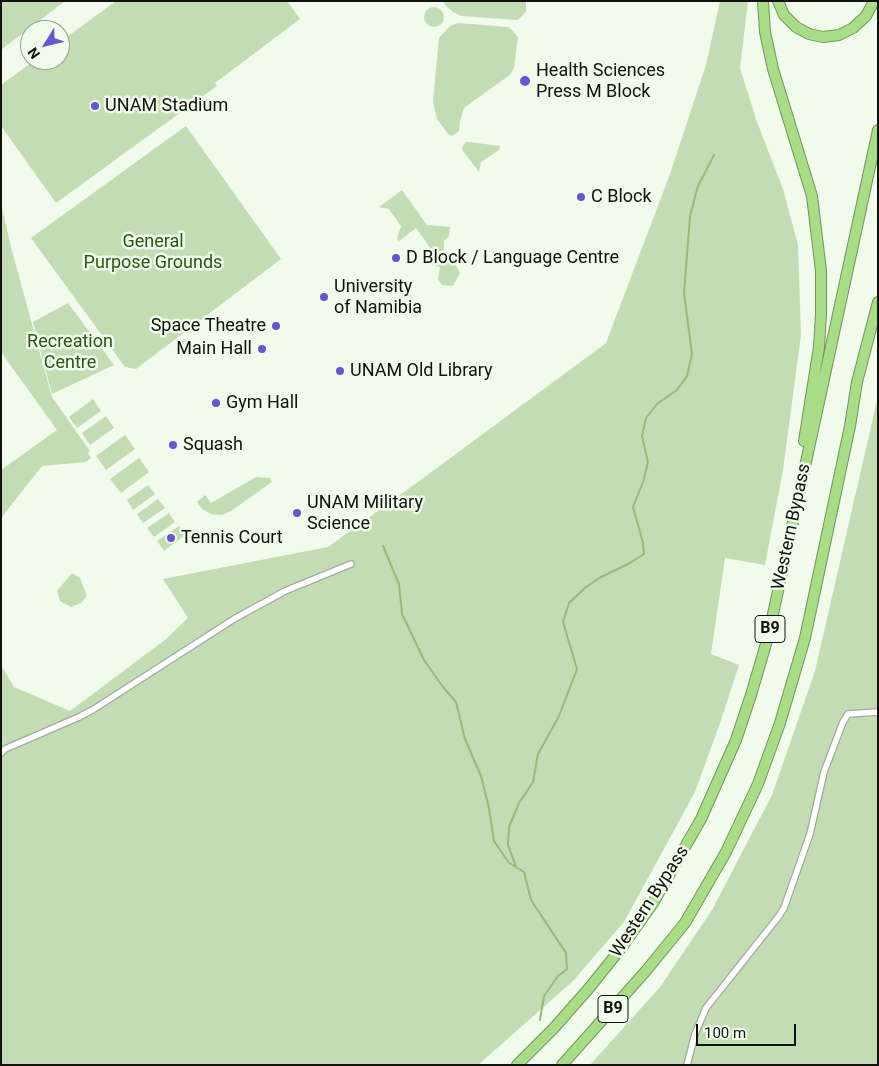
<!DOCTYPE html>
<style>
body{margin:0}
#map{position:relative;width:879px;height:1066px;overflow:hidden;background:#f0fbeb;font-family:Roboto,sans-serif}
canvas{display:block}
.frame{position:absolute;inset:0;border:2px solid #0f120d;pointer-events:none}
.north{position:absolute;left:20px;top:20px;width:50px;height:50px;box-sizing:border-box;background:#f0fbeb;border:1px solid #969e92;border-radius:50%;rotate:234deg;font-size:14px;font-weight:700;line-height:20px;text-align:center;color:#0f120d}
.north::after{content:'';display:block;margin:auto;width:18px;height:22px;background:#6657d1;clip-path:polygon(50% 0,100% 100%,50% 72%,0 100%)}
.scale{position:absolute;left:696px;top:1024px;width:100px;height:22px;box-sizing:border-box;border:2px solid #0f120d;border-top:0;padding-left:6px;font-size:15px;line-height:18px;white-space:nowrap;color:#0f120d;-webkit-text-stroke:4px #f0fbeb;paint-order:stroke}
</style>
<div id="map">
<canvas width="879" height="1066"></canvas>
<div class="frame"></div>
<div class="north">N</div>
<div class="scale">100 m</div>
</div>
<script>
const ctx = document.querySelector('canvas').getContext('2d');
ctx.lineJoin = 'round';
function fill(path, color) { ctx.fillStyle = color; ctx.fill(path, 'evenodd'); }
const poly = rows => new Path2D(rows.map(r => 'M' + r).join(''));
function strokePath(path, color, width, dash) { ctx.strokeStyle = color; ctx.lineWidth = width; ctx.lineCap = dash ? 'butt' : 'round'; ctx.setLineDash(dash || []); ctx.stroke(path); }
function write(font, color, halo, rows, align = 'center') {
  ctx.font = font + ' Roboto,sans-serif'; ctx.lineWidth = 5; ctx.setLineDash([]); ctx.textBaseline = 'middle'; ctx.strokeStyle = halo; ctx.fillStyle = color; for (const [text, x, y, turn = 0] of rows) {
    ctx.save(); ctx.translate(x, y); ctx.rotate((+turn || 0) * Math.PI / 180); ctx.textAlign = isNaN(turn) ? turn : align; if (halo) ctx.strokeText(text, 0, 0); ctx.fillText(text, 0, 0); ctx.restore();
  }
}
const green = poly([
 [1,1,65,1,1,50],
 [116,1,287,1,300,19,215,83,217,86,56,203,1,126,1,85,35,60,60,60,60,42],
 [444,1,524,1,526,2,526,12,518,20,461,16,453,12,445,5],
 [720,1,748,1,740,68,757,122,783,189,798,245,801,335,783,470,765,565,725,558,711,654,739,665,720,723,695,792,624,922,573,981,478,1065,1,1065,1,665,14,687,70,711,166,639,188,618,163,579,328,547,422,479,606,343,670,174,706,65],
 '424 17a10 10 0 1 1 20 0a10 10 0 1 1-20 0Z',
 [458,23,509,27,518,37,514,67,511,74,464,108,460,121,459,131,452,136,448,134,437,119,433,102,439,38,450,26],
 [186,126,281,259,136,369,125,367,31,238],
 [466,142,469,142,500,146,499,150,481,162,479,172,463,151,462,147],
 [402,190,427,225,450,227,449,236,444,241,444,251,454,254,454,262,460,273,453,286,442,285,438,279,440,267,428,264,422,256,431,249,416,228,399,241,397,239,401,226,389,209,379,207],
 [1,204,12,251,52,397,90,451,88,453,91,458,86,462,42,466,4,514,1,521,1,470,57,430,1,352],
 [68,303,114,365,52,394,33,322],
 [878,396,878,1065,590,1065,660,987,712,910,772,795,815,671],
 [93,399,101,411,77,428,69,417],
 [106,416,114,428,90,445,82,433],
 [125,435,135,449,106,470,96,456],
 [139,458,149,472,121,493,110,479],
 [256,477,270,478,272,482,231,511,222,515,211,514,202,509,197,502,205,495,211,503],
 [148,485,155,494,133,510,127,500],
 [158,499,165,508,143,523,137,514],
 [169,513,175,522,154,537,147,528],
 [179,526,185,535,164,551,157,541],
 [72,573,80,578,87,596,81,603,71,607,60,601,57,591]
]);
const stream = poly([
 [383,546,399,584,402,614,424,660,443,687,456,702,465,739,481,776,489,808,494,841,509,863,524,872,531,900,566,953,567,969,558,976,544,996,540,1020],
 [516,867,508,845,509,827,519,803,533,782,538,754,559,716,577,669,563,622,569,603,586,587,601,577,630,563,644,554,643,543,633,507,643,482,648,462,642,436,646,418,658,403,677,390,687,376,692,354,684,293,690,216,698,186,714,155]
]);
const street = poly([
 [1,753,5,749,79,717,94,709,234,619,285,591,351,564],
 [687,1065,695,1034,706,1008,779,916,784,908,810,834,824,772,843,722,848,714,878,712]
]);
const highway = poly([
 [763,1,765,32,773,69,812,196,821,271,821,314,819,347,804,441],
 [778,1,784,15,796,27,809,34,823,37,839,35,853,28,866,16,874,1],
 [517,1065,554,1028,590,987,622,947,653,903,701,819,736,740,751,695,768,637,878,130],
 [562,1065,645,972,685,923,726,852,758,784,780,723,805,638,850,426,857,382,878,302]
]);
const markers = [
 [525,81,6,"#6657d1"],
 [95,106,5,"#6657d1"],
 [581,197,5,"#6657d1"],
 [396,258,5,"#6657d1"],
 [324,297,5,"#6657d1"],
 [276,326,5,"#6657d1"],
 [262,349,5,"#6657d1"],
 [340,371,5,"#6657d1"],
 [216,403,5,"#6657d1"],
 [173,445,5,"#6657d1"],
 [297,513,5,"#6657d1"],
 [171,538,5,"#6657d1"]
];
const shields = [
 [770,629,30],
 [613,1009,30]
];
const shieldNames = [
 ["B9",770,629],
 ["B9",613,1009]
];
const poiNames = [
 ["Health Sciences",536,71],
 ["Press M Block",536,92],
 ["UNAM Stadium",105,106],
 ["C Block",591,197],
 ["D Block / Language Centre",406,258],
 ["University",334,287],
 ["of Namibia",334,308],
 ["Space Theatre",266,326,"right"],
 ["Main Hall",252,349,"right"],
 ["UNAM Old Library",350,371],
 ["Gym Hall",226,403],
 ["Squash",183,445],
 ["UNAM Military",307,503],
 ["Science",307,524],
 ["Tennis Court",181,538]
];
const parkNames = [
 ["General",153,242],
 ["Purpose Grounds",153,263],
 ["Recreation",70,342],
 ["Centre",70,363]
];
const streetNames = [
 ["Western Bypass",792,527,-78],
 ["Western Bypass",650,902,-57]
];
fill(green, '#c3dcb4');
strokePath(stream, '#95bb7d', 2);
strokePath(street, '#a1ab9b', 8);
strokePath(highway, '#72955c', 12);
strokePath(street, '#fff', 5.5);
strokePath(highway, '#a8dc86', 10);
for (const [x, y, r, color] of markers) { const dot = new Path2D(); dot.arc(x, y, r, 0, 2 * Math.PI); ctx.fillStyle = color; ctx.fill(dot); strokePath(dot, '#f0fbeb', 2); }
for (const [x, y, w] of shields) { const box = new Path2D(); box.roundRect(x - w / 2, y - 13.5, w, 27, 4); ctx.fillStyle = '#f0fbeb'; ctx.fill(box); strokePath(box, '#0f120d', 1); }
write('bold 16px', '#0f120d', null, shieldNames);
write('18px', '#0f120d', '#f0fbeb', poiNames, 'left');
write('18px', '#305313', '#f0fbeb', parkNames);
write('18px', '#0f120d', '#f0fbeb', streetNames);
</script>
